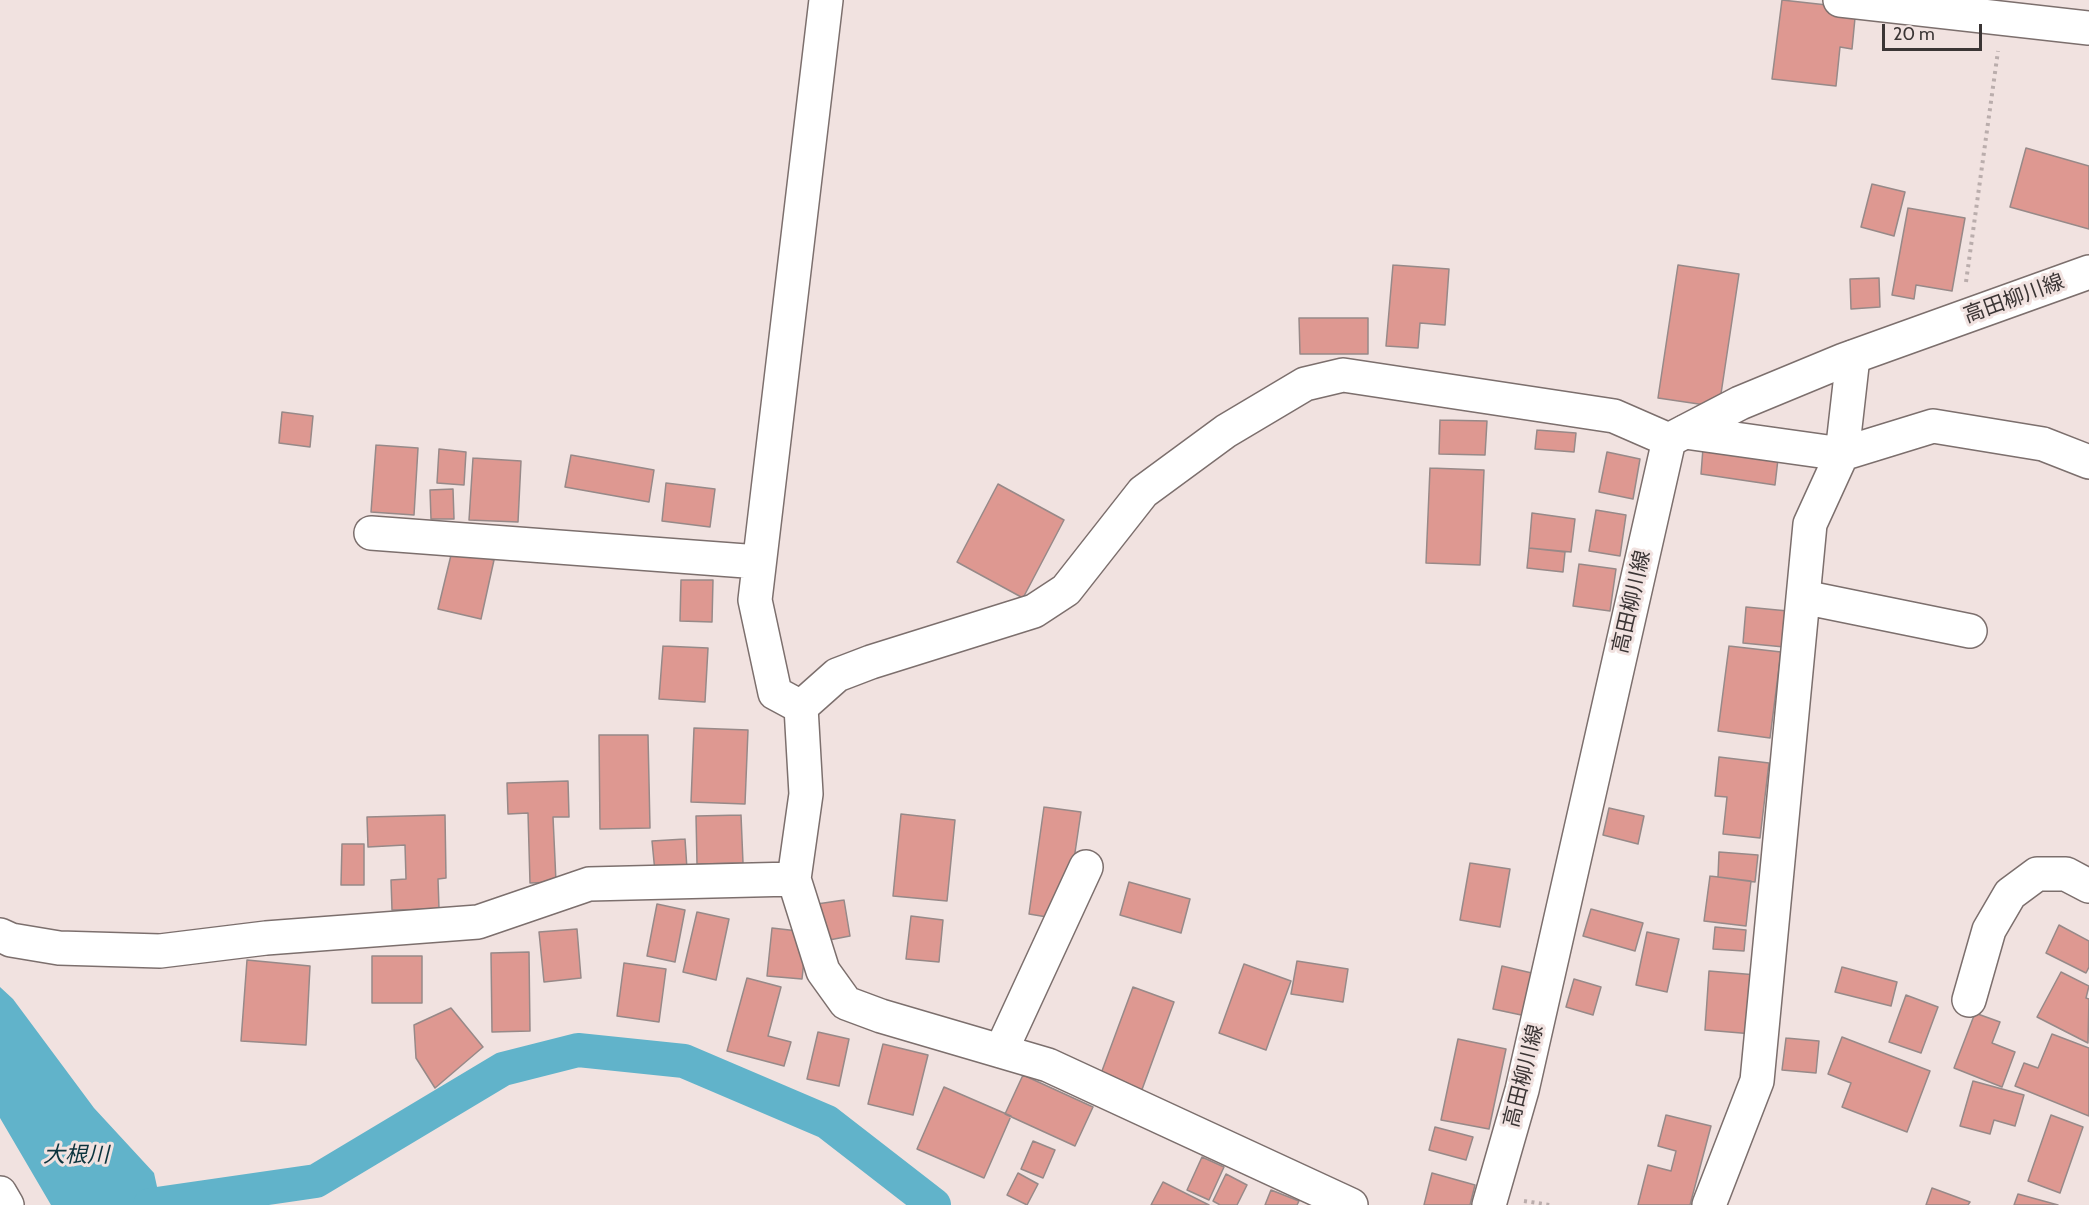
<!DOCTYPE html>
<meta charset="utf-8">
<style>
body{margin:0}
#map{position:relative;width:2089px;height:1205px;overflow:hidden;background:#f1e2e0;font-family:Cabin,sans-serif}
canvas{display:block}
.scale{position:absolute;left:1882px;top:24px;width:100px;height:27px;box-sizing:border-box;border:3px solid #3b3535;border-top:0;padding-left:8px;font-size:18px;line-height:21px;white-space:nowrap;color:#3b3535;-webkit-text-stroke:4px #f1e2e0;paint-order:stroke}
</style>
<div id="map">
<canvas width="2089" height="1205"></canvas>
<div class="scale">20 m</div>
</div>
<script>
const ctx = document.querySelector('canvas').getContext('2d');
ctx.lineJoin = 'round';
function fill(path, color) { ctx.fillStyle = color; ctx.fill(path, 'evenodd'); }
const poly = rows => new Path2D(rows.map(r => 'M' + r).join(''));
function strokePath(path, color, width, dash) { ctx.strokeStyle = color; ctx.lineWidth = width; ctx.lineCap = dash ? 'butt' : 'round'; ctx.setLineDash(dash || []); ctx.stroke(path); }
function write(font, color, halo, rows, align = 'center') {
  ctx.font = font + ' Cabin,"Noto Sans JP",sans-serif'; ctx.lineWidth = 6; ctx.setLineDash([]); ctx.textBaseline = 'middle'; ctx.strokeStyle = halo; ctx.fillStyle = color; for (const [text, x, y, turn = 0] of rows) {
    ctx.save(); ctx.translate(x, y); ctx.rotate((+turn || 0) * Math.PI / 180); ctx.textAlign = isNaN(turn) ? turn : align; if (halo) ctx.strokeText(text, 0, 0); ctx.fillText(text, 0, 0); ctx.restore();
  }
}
const water = poly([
 [0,987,13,999,94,1108,154,1173,161,1205,51,1205,0,1118]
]);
const canal = poly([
 [150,1205,316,1181,503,1069,578,1050,684,1061,827,1122,934,1205]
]);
const building = poly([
 [1782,0,1845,7,1844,17,1855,18,1852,49,1840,47,1836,86,1772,79,1782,0],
 [2026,148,2089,166,2089,229,2010,207,2026,148],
 [1872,184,1905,192,1894,236,1861,227,1872,184],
 [1908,208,1965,218,1952,291,1916,285,1914,299,1892,295,1908,208],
 [1393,265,1449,269,1445,325,1420,323,1418,348,1386,346,1393,265],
 [1678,265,1739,274,1719,407,1658,398,1678,265],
 [1879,278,1880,307,1851,309,1850,279,1879,278],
 [1299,318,1368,318,1368,354,1300,354,1299,318],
 [282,412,313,416,310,447,279,443,282,412],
 [1440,420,1487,421,1485,455,1439,454,1440,420],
 [1537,430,1576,433,1574,452,1535,449,1537,430],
 [376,445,418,448,414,515,371,512,376,445],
 [1703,448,1778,459,1775,485,1701,474,1703,448],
 [439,449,466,452,464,485,437,483,439,449],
 [1607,452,1640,459,1633,499,1599,492,1607,452],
 [571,455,654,470,649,502,565,487,571,455],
 [473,458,521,461,518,522,469,520,473,458],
 [1430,468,1484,470,1480,565,1426,563,1430,468],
 [666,483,715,489,710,527,662,521,666,483],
 [998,484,1064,520,1023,598,957,562,998,484],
 [453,489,454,519,431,519,430,490,453,489],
 [1596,510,1626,515,1620,556,1589,551,1596,510],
 [1532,513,1575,519,1571,552,1529,548,1532,513],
 [1529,548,1565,552,1563,572,1527,568,1529,548],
 [452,551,494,560,481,619,438,609,452,551],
 [1579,564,1616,569,1610,611,1573,606,1579,564],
 [681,580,713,580,712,622,680,621,681,580],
 [1746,607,1788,611,1784,647,1743,643,1746,607],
 [663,646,708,648,705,702,659,699,663,646],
 [1729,646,1781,652,1770,738,1718,731,1729,646],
 [694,728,748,730,745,804,691,802,694,728],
 [599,735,648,735,650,828,600,829,599,735],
 [1719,757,1769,763,1760,838,1723,834,1727,797,1715,796,1719,757],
 [568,781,569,817,553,817,556,882,530,883,528,813,508,814,507,783,568,781],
 [1044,807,1081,812,1065,920,1029,914,1044,807],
 [1609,808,1644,816,1638,844,1603,835,1609,808],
 [901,814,955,820,947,901,893,896,901,814],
 [445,815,446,878,438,879,439,909,392,910,391,880,406,879,405,845,368,847,367,817,445,815],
 [741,815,743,863,697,864,696,816,741,815],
 [685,839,687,869,655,872,652,841,685,839],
 [342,844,364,844,364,885,341,885,342,844],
 [1719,852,1758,855,1755,882,1718,877,1719,852],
 [1470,863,1510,869,1500,927,1460,920,1470,863],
 [1710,876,1751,881,1746,926,1704,921,1710,876],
 [1129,882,1190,899,1181,933,1120,915,1129,882],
 [844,900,850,936,824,941,817,904,844,900],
 [657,904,685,910,675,962,647,956,657,904],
 [1591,909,1643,923,1635,951,1583,936,1591,909],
 [697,912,729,919,716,980,683,972,697,912],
 [911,916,943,920,939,962,906,959,911,916],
 [2059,925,2089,941,2089,967,2086,973,2046,953,2059,925],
 [1715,927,1746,930,1744,951,1713,949,1715,927],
 [772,928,807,932,802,979,767,976,772,928],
 [577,929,581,978,544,982,539,932,577,929],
 [1647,932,1679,939,1667,992,1636,985,1647,932],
 [529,952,530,1031,492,1032,491,953,529,952],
 [372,956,422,956,422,1003,372,1003,372,956],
 [247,960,310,966,306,1045,241,1041,247,960],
 [1297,961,1348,969,1343,1002,1291,994,1297,961],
 [624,963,666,969,659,1022,617,1016,624,963],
 [1244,964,1291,981,1266,1050,1219,1033,1244,964],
 [1502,966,1536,974,1526,1016,1493,1009,1502,966],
 [1842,967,1897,982,1891,1006,1835,992,1842,967],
 [1709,971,1757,975,1753,1034,1705,1030,1709,971],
 [2061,972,2089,986,2086,998,2089,999,2088,1043,2037,1017,2061,972],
 [747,978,781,987,768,1036,791,1042,784,1066,727,1051,747,978],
 [1574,979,1601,987,1593,1015,1566,1007,1574,979],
 [1133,987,1174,1002,1140,1095,1099,1079,1133,987],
 [1906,995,1938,1007,1921,1053,1889,1042,1906,995],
 [451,1008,483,1047,435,1088,416,1058,414,1025,451,1008],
 [1975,1013,2000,1022,1992,1043,2015,1052,2002,1087,1954,1068,1975,1013],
 [818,1032,849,1039,839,1086,807,1079,818,1032],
 [2052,1034,2089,1048,2089,1116,2015,1086,2024,1063,2038,1068,2052,1034],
 [1842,1037,1930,1071,1907,1132,1842,1107,1851,1083,1828,1074,1842,1037],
 [1786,1038,1819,1041,1816,1073,1782,1070,1786,1038],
 [1458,1039,1506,1049,1489,1129,1441,1120,1458,1039],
 [883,1044,928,1055,913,1115,868,1104,883,1044],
 [1023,1075,1093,1107,1075,1146,1005,1114,1023,1075],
 [1973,1081,2024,1095,2015,1126,1994,1120,1990,1134,1960,1126,1973,1081],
 [944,1087,1011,1116,984,1178,917,1149,944,1087],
 [1666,1115,1711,1126,1690,1205,1638,1205,1648,1165,1671,1171,1676,1151,1658,1146,1666,1115],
 [2051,1115,2083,1127,2060,1193,2028,1181,2051,1115],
 [1435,1127,1473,1137,1466,1160,1429,1150,1435,1127],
 [1033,1141,1055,1150,1043,1178,1021,1169,1033,1141],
 [1202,1157,1224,1167,1209,1200,1187,1190,1202,1157],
 [1018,1173,1038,1184,1027,1205,1007,1195,1018,1173],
 [1432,1173,1475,1185,1470,1205,1424,1205,1432,1173],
 [1226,1174,1247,1185,1237,1205,1220,1205,1213,1201,1226,1174],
 [1163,1182,1209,1205,1151,1205,1163,1182],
 [1932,1188,1970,1202,1968,1205,1926,1205,1932,1188],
 [1271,1190,1299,1201,1297,1205,1265,1205,1271,1190],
 [2018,1194,2058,1205,2014,1205,2018,1194]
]);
const path = poly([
 [1966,282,1998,51],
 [1524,1201,1550,1205]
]);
const minor = poly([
 [1840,0,2089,28],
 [1685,432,1842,454,1933,426,2043,444,2089,462],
 [371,533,759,562],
 [1803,597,1970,631],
 [801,707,837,675,871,662,1034,611,1066,590,1143,492,1226,431,1305,384,1343,375,1614,416,1669,440],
 [801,707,806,794,794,879,823,971,846,1003,881,1016,1048,1065,1351,1205],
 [801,707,775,693,755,600,826,0],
 [0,935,11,940,59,948,160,951,266,938,478,922,589,884,794,879],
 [1969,1000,1989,930,2010,894,2037,874,2066,874,2089,886],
 [1001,1051,1086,867],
 [0,1193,7,1205],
 [1709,1205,1757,1081,1810,524,1842,454,1853,357]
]);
const major = poly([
 [1489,1205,1522,1090,1669,440,1740,403,1844,360,2089,272]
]);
const streetNames = [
 ["高田柳川線",2014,299,-20],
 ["高田柳川線",1632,602,-77],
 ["高田柳川線",1524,1076,-76]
];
const waterNames = [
 ["大根川",76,1156]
];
fill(water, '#61b3ca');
strokePath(canal, '#61b3ca', 34);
fill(building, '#de9891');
strokePath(building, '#978988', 1.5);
strokePath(minor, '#7c6f6d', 36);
strokePath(major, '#7c6f6d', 36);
strokePath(path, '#baadac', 4, [3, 4.5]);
strokePath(minor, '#fff', 33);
strokePath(major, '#fff', 33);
write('21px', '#3b3535', '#f1e2e0', streetNames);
write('italic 22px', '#0b333d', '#f1e2e0', waterNames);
</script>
